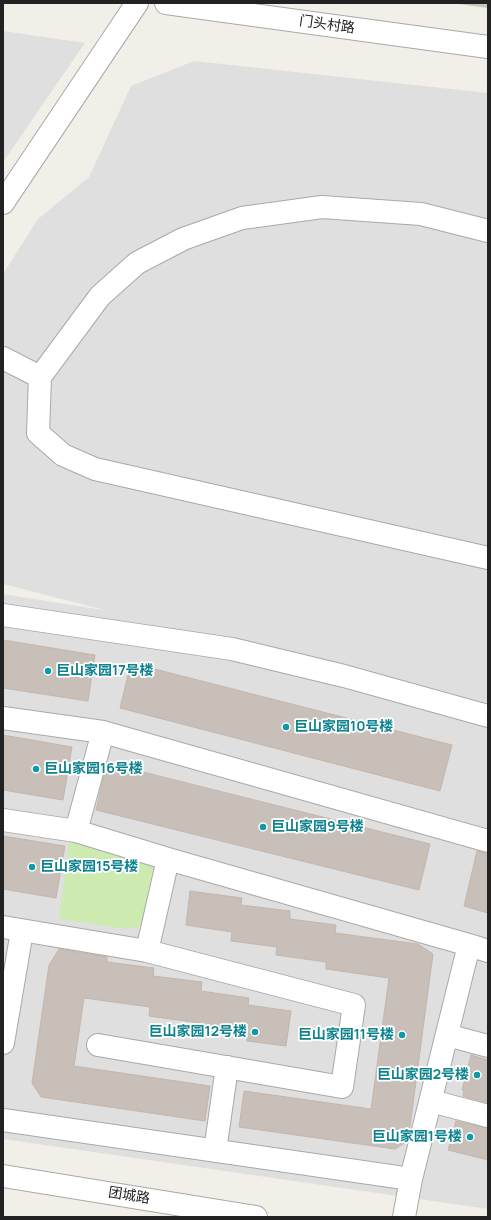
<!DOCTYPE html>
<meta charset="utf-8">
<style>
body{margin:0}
#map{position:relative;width:491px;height:1220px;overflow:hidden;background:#f2efe9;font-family:Manrope,sans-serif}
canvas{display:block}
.frame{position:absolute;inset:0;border:4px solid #222;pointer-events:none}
</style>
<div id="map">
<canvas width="491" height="1220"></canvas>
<div class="frame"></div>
</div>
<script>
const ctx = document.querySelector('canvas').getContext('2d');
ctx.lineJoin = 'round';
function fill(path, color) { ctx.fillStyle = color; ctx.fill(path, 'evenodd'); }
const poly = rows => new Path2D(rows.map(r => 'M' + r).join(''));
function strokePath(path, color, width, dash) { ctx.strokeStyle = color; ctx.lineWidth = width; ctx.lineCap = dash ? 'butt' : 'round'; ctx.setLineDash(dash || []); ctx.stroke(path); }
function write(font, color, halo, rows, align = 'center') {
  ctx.font = font + ' Manrope,"Noto Sans SC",sans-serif'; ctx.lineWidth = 3.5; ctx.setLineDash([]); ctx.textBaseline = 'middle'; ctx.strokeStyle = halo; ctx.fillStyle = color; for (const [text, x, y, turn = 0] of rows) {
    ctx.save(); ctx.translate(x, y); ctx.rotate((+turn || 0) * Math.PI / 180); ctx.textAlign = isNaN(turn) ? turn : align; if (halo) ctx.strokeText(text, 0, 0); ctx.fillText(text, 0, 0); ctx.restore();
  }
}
const residential = poly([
 [3,31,85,43,3,162],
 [194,61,488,93,488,1209,3,1139,3,594,109,611,3,584,3,274,38,219,89,177,131,86]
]);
const construction = poly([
 [452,3,488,3,488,8]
]);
const grass = poly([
 [70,836,155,854,144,923,136,928,126,929,59,919]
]);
const building = poly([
 [3,640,95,655,88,701,3,688,3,640],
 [131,663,452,745,440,791,120,708,131,663],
 [3,735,72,747,63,800,3,790,3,735],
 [107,763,430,844,419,890,96,810,107,763],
 [3,836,65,846,56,898,3,889,3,836],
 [477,851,488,853,488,913,464,906,477,851],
 [190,891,242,898,241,905,290,911,290,919,336,925,335,933,418,944,433,954,408,1141,395,1149,239,1127,244,1091,371,1109,389,978,326,969,326,962,276,955,277,947,231,941,232,932,186,925,190,891],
 [59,949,107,957,107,962,154,968,153,976,202,982,201,991,249,998,248,1005,291,1011,286,1046,247,1041,247,1036,198,1029,199,1023,149,1016,150,1007,84,998,74,1066,210,1086,205,1121,41,1097,32,1083,49,965,59,949],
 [471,1055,488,1060,488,1103,463,1096,464,1091,462,1090,471,1055],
 [456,1121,488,1128,488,1160,448,1150,456,1121]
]);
const minor = poly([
 [3,203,137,3],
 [488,231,421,214,322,207,242,218,183,239,137,263,100,296,40,377,38,433,63,455,95,469,488,558],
 [3,358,40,377],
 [3,615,232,649,344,676,488,716],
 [3,718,103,732,488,841],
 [3,820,76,831,168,859],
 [76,831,103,732],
 [3,927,147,951],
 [469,945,488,951],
 [447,1035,488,1046],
 [3,1043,22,931],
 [98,1045,342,1087,354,1005,147,951,168,859,469,945,411,1179,404,1217],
 [431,1101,488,1116],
 [3,1120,411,1179],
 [215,1151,227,1067]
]);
const tertiary = poly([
 [166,3,488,47],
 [3,1176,256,1217]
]);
const markers = [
 [48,671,4,"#0f9aa8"],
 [286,727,4,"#0f9aa8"],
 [36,769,4,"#0f9aa8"],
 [263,827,4,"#0f9aa8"],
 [32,867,4,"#0f9aa8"],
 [255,1032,4,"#0f9aa8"],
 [402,1035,4,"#0f9aa8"],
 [477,1075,4,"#0f9aa8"],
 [470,1137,4,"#0f9aa8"]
];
const streetNames = [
 ["门头村路",327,25,8],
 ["团城路",129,1196,9]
];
const cultureNames = [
 ["巨山家园17号楼",56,671],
 ["巨山家园10号楼",294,727],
 ["巨山家园16号楼",44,769],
 ["巨山家园9号楼",271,827],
 ["巨山家园15号楼",40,867],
 ["巨山家园12号楼",247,1032,"right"],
 ["巨山家园11号楼",394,1035,"right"],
 ["巨山家园2号楼",469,1075,"right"],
 ["巨山家园1号楼",462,1137,"right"]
];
fill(residential, '#e0dfdf');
fill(construction, '#c7c7b4');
fill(grass, '#cdebb0');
fill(building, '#c7bfb8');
strokePath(building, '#c4b6ab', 1);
strokePath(minor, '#a9a9a9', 24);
strokePath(tertiary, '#a9a9a9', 24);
strokePath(minor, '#fff', 22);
strokePath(tertiary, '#fff', 22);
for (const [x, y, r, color] of markers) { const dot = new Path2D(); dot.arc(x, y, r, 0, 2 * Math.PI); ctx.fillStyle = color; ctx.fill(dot); strokePath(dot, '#fff', 1.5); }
write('14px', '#222', '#fff', streetNames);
write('bold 14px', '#0d838f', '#fff', cultureNames, 'left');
</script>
